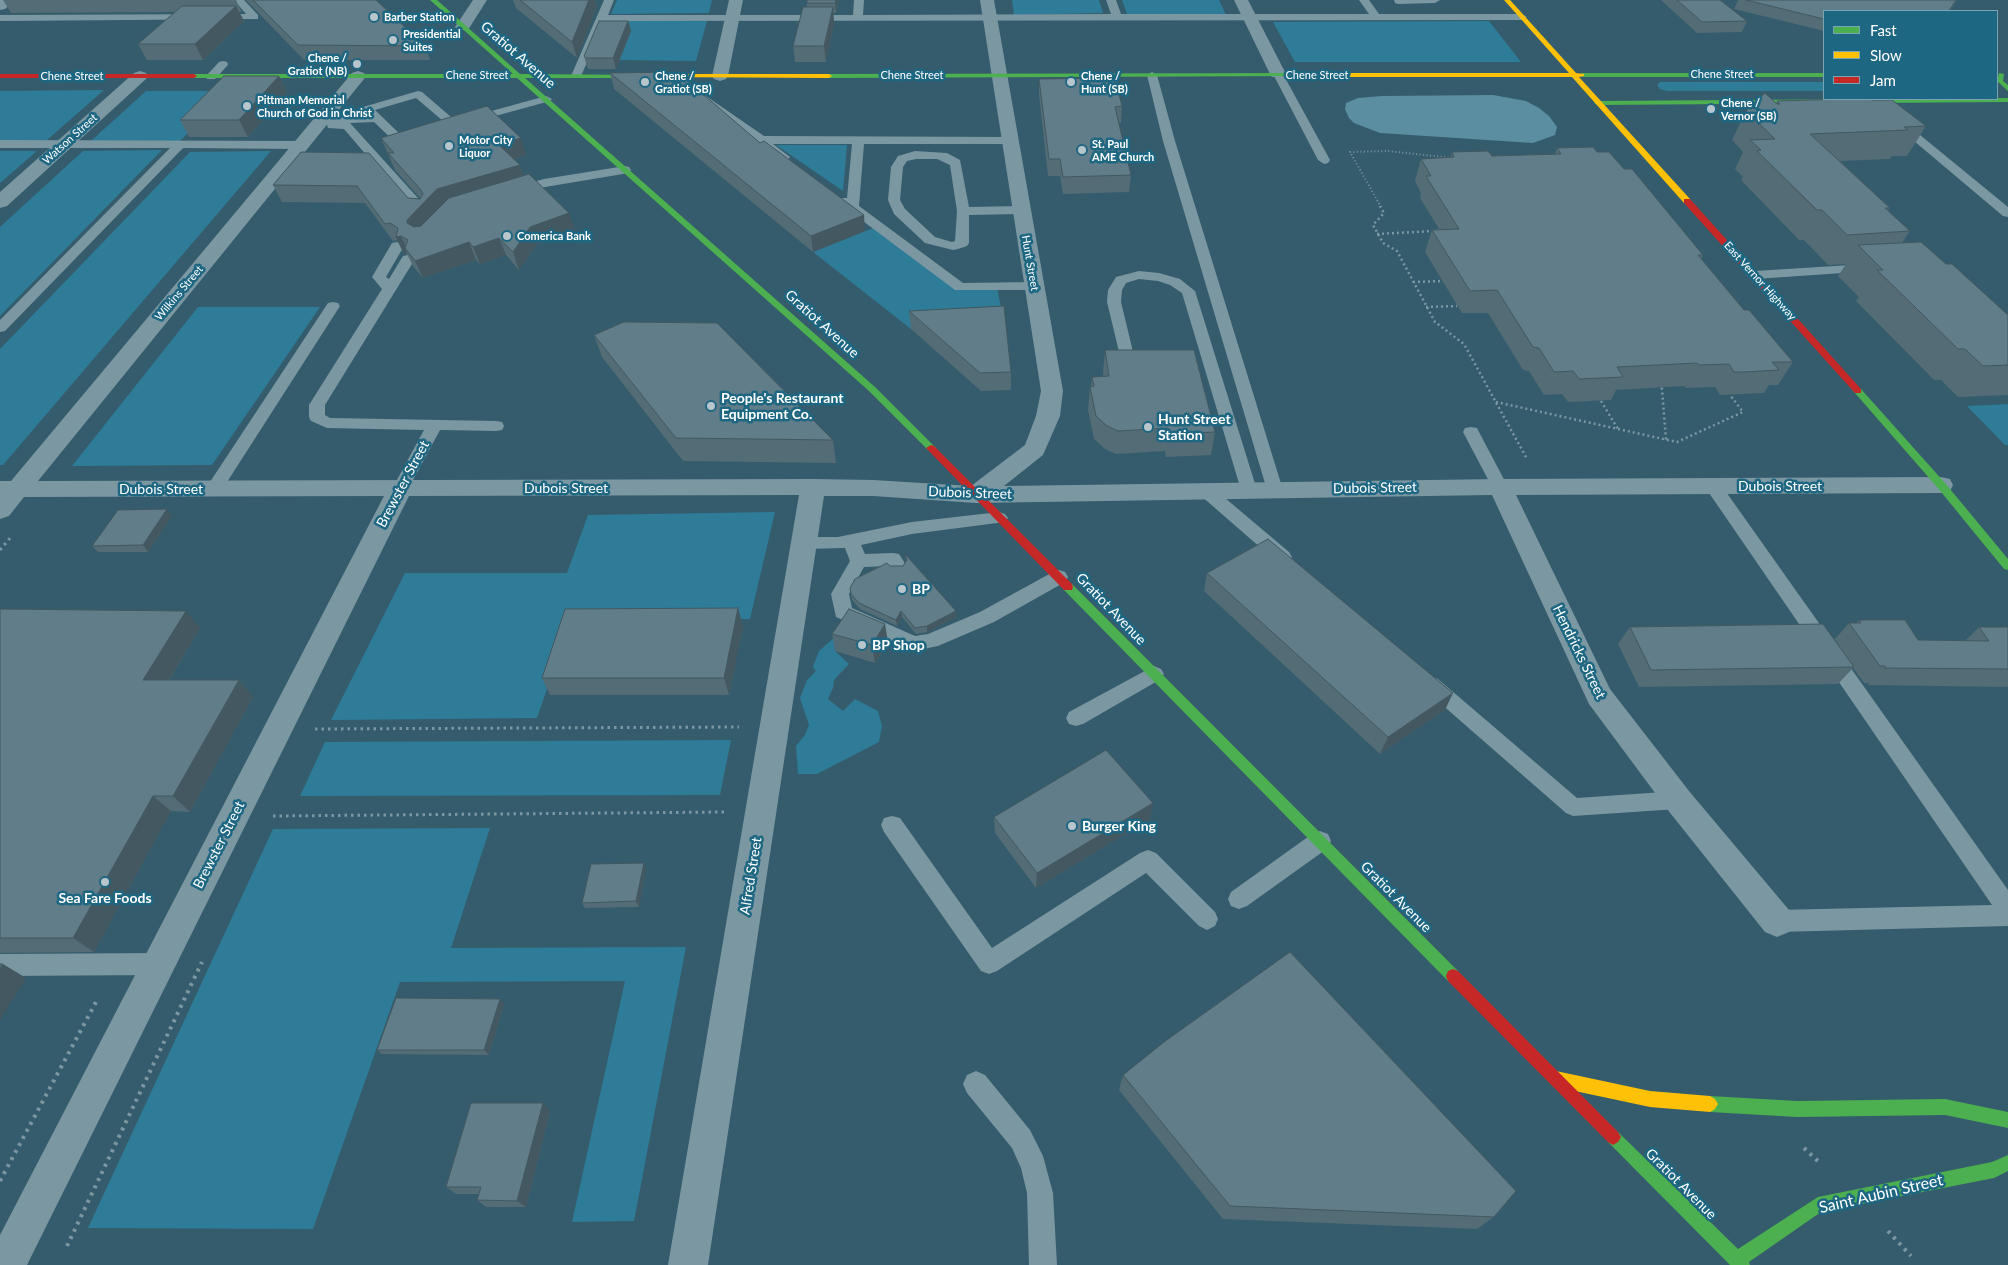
<!DOCTYPE html>
<style>
body{margin:0}
#map{position:relative;width:2008px;height:1265px;overflow:hidden;background:#355c6c;font-family:Lato,sans-serif}
canvas{display:block}
.legend{position:absolute;left:1823px;top:10px;width:175px;height:90px;box-sizing:border-box;background:#1e6782;border:1px solid #78a4b4;margin:0;padding:6px 9px;list-style:none;font-size:15px;color:#fff}
.legend li{display:flex;align-items:center;gap:10px;height:25px}
.legend b{width:25px;border:1px solid #78a4b4}
</style>
<div id="map">
<canvas width="2008" height="1265"></canvas>
<ul class="legend">
<li><b style="height:6px;background:#4caf50"></b>Fast</li>
<li><b style="height:6px;background:#ffc107"></b>Slow</li>
<li><b style="height:6px;background:#c62828"></b>Jam</li>
</ul>
</div>
<script>
const ctx = document.querySelector('canvas').getContext('2d');
ctx.lineJoin = 'round';
function fill(path, color) { ctx.fillStyle = color; ctx.fill(path, 'evenodd'); }
const poly = rows => new Path2D(rows.map(r => 'M' + r).join(''));
function strokePath(path, color, width, dash) { ctx.strokeStyle = color; ctx.lineWidth = width; ctx.lineCap = dash ? 'butt' : 'round'; ctx.setLineDash(dash || []); ctx.stroke(path); }
function write(font, color, halo, rows, align = 'center') {
  ctx.font = font + ' Lato,sans-serif'; ctx.lineWidth = 5; ctx.setLineDash([]); ctx.textBaseline = 'middle'; ctx.strokeStyle = halo; ctx.fillStyle = color; for (const [text, x, y, turn = 0] of rows) {
    ctx.save(); ctx.translate(x, y); ctx.rotate((+turn || 0) * Math.PI / 180); ctx.textAlign = isNaN(turn) ? turn : align; if (halo) ctx.strokeText(text, 0, 0); ctx.fillText(text, 0, 0); ctx.restore();
  }
}
const green = poly([
 [617,0,712,0,709,13,611,14],
 [1012,0,1099,0,1103,13,1014,15],
 [1122,0,1219,0,1226,15,1127,14],
 [607,21,707,21,696,61,619,60],
 [1489,21,1521,62,1295,62,1273,22],
 [1660,82,1824,82,1824,91,1667,91,1660,89,1657,85],
 [104,90,46,141,0,141,0,91],
 [146,91,230,91,180,141,91,141],
 [776,145,847,145,843,191],
 [162,150,0,316,0,227,83,151],
 [0,151,37,151,0,183],
 [271,151,3,465,0,465,0,349,190,152],
 [878,226,960,287,997,287,1004,324,911,329,813,252],
 [198,307,320,307,212,465,72,466],
 [2008,404,2008,445,2005,445,1967,406],
 [775,512,750,619,571,619,537,718,331,720,405,573,567,573,588,515],
 [836,636,838,642,835,651,849,664,834,680,833,688,828,699,843,711,855,699,878,711,882,726,879,742,817,774,798,774,796,746,805,735,809,725,800,698,807,680,816,671,813,667,819,651],
 [731,740,720,795,300,796,325,742],
 [490,828,451,948,686,947,634,1221,572,1222,625,981,400,982,313,1229,88,1228,273,829]
]);
const water = poly([
 [1493,95,1526,101,1539,108,1549,116,1557,127,1555,135,1533,143,1380,133,1354,123,1349,118,1345,109,1346,103,1358,98,1382,96]
]);
const pathFar3 = poly([
 [1381,207,1350,152,1388,151,1453,158]
]);
const pathFar2 = poly([
 [1380,206,1384,213,1373,225,1383,243,1397,251,1435,322,1464,344,1527,459],
 [1377,234,1434,231],
 [1413,282,1443,281],
 [1426,307,1457,306],
 [1658,384,1662,389,1666,440],
 [1601,401,1618,429],
 [1496,402,1677,442,1743,412,1730,395]
]);
const pathFar1 = poly([
 [0,550,11,537],
 [315,729,739,727],
 [273,816,725,812]
]);
const path = poly([
 [1804,1148,1821,1164],
 [0,1181,96,1002],
 [1888,1231,1911,1256],
 [67,1246,202,962]
]);
const lane = poly([
 [234,0,244,0,258,15,258,19,0,21,0,15,246,14,234,0],
 [604,0,614,0,608,15,853,15,854,0,864,0,863,15,1111,14,1106,0,1116,0,1121,14,1369,14,1359,0,1369,0,1379,14,1522,14,1527,17,1522,20,605,21,581,76,580,78,572,78,571,76,604,0],
 [1394,0,1440,0,1435,3,1398,4,1395,3,1394,0],
 [223,61,227,62,228,64,227,66,215,79,207,79,206,77,207,75,219,62,223,61],
 [1278,71,1283,74,1330,160,1328,163,1324,164,1318,160,1273,74,1278,71],
 [1152,72,1157,75,1175,141,1283,490,1281,494,1275,496,1269,494,1267,490,1163,141,1147,75,1152,72],
 [418,91,422,92,458,123,460,125,458,127,450,127,416,98,375,110,402,136,415,132,421,136,419,138,400,144,396,143,374,122,350,123,427,208,428,211,427,214,422,215,417,214,344,129,328,128,327,125,317,124,315,122,321,119,367,115,361,109,363,107,418,91],
 [703,94,764,136,1013,137,1015,140,1009,144,864,144,859,206,963,283,1035,282,1042,286,1035,290,955,290,840,204,838,201,840,198,847,198,852,144,773,144,790,157,788,160,780,160,699,99,697,97,699,95,703,94],
 [546,96,552,99,550,101,470,123,464,120,466,118,546,96],
 [1899,120,1903,121,2008,207,2008,217,2003,216,1895,125,1893,123,1895,121,1899,120],
 [0,140,301,141,307,145,301,149,183,148,5,331,0,332,0,320,170,148,0,148,0,140],
 [915,151,947,153,960,160,969,207,1021,206,1027,210,1021,214,969,215,969,243,967,246,958,249,953,250,925,243,894,214,888,200,891,167,898,156,915,151],
 [916,159,937,159,950,165,957,211,955,241,952,242,935,237,905,209,900,200,903,167,907,161,916,159],
 [625,166,629,167,631,170,629,173,545,187,515,195,509,191,511,188,544,179,625,166],
 [397,242,404,246,386,277,389,279,403,256,408,255,415,259,325,405,325,415,330,418,496,421,502,422,504,426,502,430,496,431,440,430,406,493,400,495,394,493,392,489,424,430,327,428,311,421,309,417,309,405,382,289,372,277,392,243,397,242],
 [1867,264,1872,265,1874,268,1872,271,1755,279,1748,275,1755,271,1867,264],
 [1139,271,1159,273,1180,279,1195,291,1257,490,1255,494,1249,496,1243,494,1241,490,1182,293,1170,285,1158,281,1139,279,1126,283,1122,290,1121,302,1134,356,1132,359,1127,361,1122,359,1120,356,1107,302,1108,290,1116,277,1139,271],
 [333,302,338,303,340,306,220,493,214,495,208,493,206,489,208,485,326,306,328,303,333,302],
 [1471,427,1477,428,1479,432,1508,487,1506,491,1500,493,1494,491,1492,487,1463,432,1465,428,1471,427],
 [1713,480,1719,482,2008,890,2008,926,1777,932,1769,929,1766,921,1769,913,1777,910,1992,905,1707,490,1705,486,1707,482,1713,480],
 [1206,485,1212,487,1289,552,1292,557,1289,562,1283,563,1277,562,1200,495,1198,491,1200,487,1206,485],
 [999,512,1005,514,1008,518,1005,522,912,534,861,545,865,554,893,553,899,554,906,565,903,570,897,571,891,570,888,566,864,567,849,594,852,608,915,636,928,634,980,612,1053,572,1059,570,1065,572,1068,577,1065,582,994,622,938,646,914,651,836,617,831,594,850,561,845,548,804,549,798,547,795,543,798,539,804,537,838,537,912,522,999,512],
 [1154,666,1161,669,1164,674,1161,679,1083,724,1076,726,1069,724,1066,718,1069,712,1154,666],
 [1431,676,1438,679,1577,798,1678,791,1685,794,1689,800,1685,806,1678,809,1573,816,1566,813,1424,689,1421,684,1424,679,1431,676],
 [892,816,900,818,992,948,1140,853,1148,850,1156,853,1215,912,1218,919,1215,926,1207,930,1199,926,1146,873,997,971,989,974,981,971,884,832,881,825,884,818,892,816],
 [1320,831,1328,834,1331,841,1328,848,1247,906,1239,909,1231,906,1228,899,1231,892,1312,834,1320,831],
 [159,953,167,956,171,964,167,972,159,975,0,976,0,954,159,953],
 [976,1071,985,1075,1030,1130,1043,1156,1053,1193,1057,1265,1029,1265,1027,1193,1021,1168,1012,1148,967,1093,963,1084,967,1075,976,1071]
]);
const street = poly([
 [0,0,15,0,5,9,0,10,0,0],
 [473,0,487,0,468,30,458,30,455,27,473,0],
 [729,0,743,0,728,76,726,79,720,81,714,79,712,76,729,0],
 [980,0,994,0,1063,391,1060,416,1043,455,1004,486,1500,479,1941,477,1950,479,1953,485,1950,491,1941,493,1516,495,1610,689,1689,791,1789,910,1794,921,1789,932,1777,937,1765,932,1667,809,1589,704,1492,495,976,503,873,496,824,496,708,1265,668,1265,799,495,409,496,27,1265,0,1265,0,1235,384,496,24,497,9,516,0,519,0,481,11,481,352,73,358,71,364,73,366,76,364,79,38,481,813,479,873,480,971,486,1025,445,1036,416,1041,391,980,0],
 [1234,0,1248,0,1286,74,1284,77,1272,77,1270,74,1234,0],
 [140,71,146,73,148,76,146,79,7,206,0,208,0,192,134,73,140,71]
]);
const fast = poly([
 [430,0,437,0,520,74,652,75,653,76,650,78,525,78,875,387,936,448,934,450,928,450,869,391,517,78,194,78,191,76,194,74,513,74,430,0],
 [1304,73,1306,74,1306,76,829,78,826,76,829,74,1304,73],
 [1824,73,1824,77,1582,77,1579,75,1582,73,1824,73],
 [1999,73,2004,74,2003,81,2008,85,2008,91,1997,81,1999,73],
 [2008,98,2008,102,1597,105,1594,103,1597,101,2008,98],
 [1858,388,1861,389,1945,483,2008,559,2008,570,2004,569,1937,487,1855,393,1853,391,1858,388],
 [1068,583,1072,584,1458,971,1460,976,1458,981,1453,983,1448,981,1064,590,1063,587,1068,583],
 [1710,1096,1797,1101,1945,1099,2008,1112,2008,1128,1945,1115,1797,1117,1710,1112,1705,1109,1702,1104,1705,1099,1710,1096],
 [1613,1129,1618,1132,1738,1249,1818,1197,1992,1162,2008,1155,2008,1171,1994,1178,1821,1212,1749,1262,1750,1265,1730,1265,1608,1142,1605,1137,1608,1132,1613,1129]
]);
const slow = poly([
 [1504,0,1510,0,1576,73,1584,74,1584,76,1579,77,1690,199,1690,203,1684,203,1572,77,1304,77,1301,75,1304,73,1569,73,1504,0],
 [650,74,829,74,832,76,829,78,648,77,647,76,650,74],
 [1556,1071,1650,1091,1710,1096,1715,1099,1718,1104,1715,1109,1710,1112,1650,1107,1556,1087,1551,1084,1548,1079,1551,1074,1556,1071]
]);
const jam = poly([
 [0,74,194,74,197,76,194,78,0,78,0,74],
 [1684,199,1690,199,1861,389,1861,393,1855,393,1684,203,1684,199],
 [931,445,934,446,1072,584,1073,587,1072,590,1064,590,928,450,926,448,931,445],
 [1453,969,1458,971,1618,1132,1621,1137,1618,1142,1613,1145,1608,1142,1448,981,1446,976,1448,971,1453,969]
]);
const wall = poly([
 [3,0,236,0,242,12,239,12,244,21,203,60,147,60,138,44,175,12,11,13],
 [246,0,376,0,425,46,430,60,304,60],
 [513,0,595,0,597,6,577,58,516,8],
 [839,0,836,13,833,13,834,23,826,62,795,62,793,46,807,7,807,3],
 [1661,0,1720,0,1747,21,1742,32,1697,33],
 [1738,0,1957,0,1950,11,1824,11,1824,31,1734,9],
 [628,21,631,31,616,69,589,69,587,67,584,56],
 [610,73,760,143,865,231,813,252,614,89],
 [279,76,287,92,248,137,189,137,180,120],
 [1039,79,1122,106,1121,123,1119,123,1131,175,1129,192,1063,194,1060,176,1048,176,1039,95],
 [1872,100,1926,126,1907,156,1892,156,1890,159,1840,161,1890,208,1888,211,1910,231,1902,243,1946,264,2008,315,2008,395,1958,397,1941,380,1934,380,1856,301,1859,297,1838,276,1846,264,1828,265,1804,240,1799,240,1741,180,1743,177,1735,169,1743,152,1732,140,1746,111,1776,103,1777,101],
 [381,138,527,155,514,159,523,176,575,231,537,244,519,270,506,255,480,264,476,260,423,278,413,266,407,254,404,254,397,240,393,241,365,203,282,202,273,185,301,152,408,198,420,199,420,198,395,170],
 [1557,148,1597,152,1624,169,1703,255,1701,259,1744,310,1793,362,1778,385,1769,385,1764,393,1720,395,1715,387,1686,388,1684,386,1616,390,1611,400,1568,402,1562,394,1544,395,1529,371,1523,370,1488,313,1462,313,1425,252,1432,230,1439,229,1420,198,1421,193,1415,181,1421,159,1451,157,1452,152,1492,156,1555,154],
 [909,311,1011,372,1011,390,981,391,911,329],
 [594,335,833,440,836,463,683,461,602,357],
 [1105,350,1215,432,1211,455,1166,457,1165,451,1116,454,1105,449,1094,439,1088,410,1090,387,1091,387,1092,377,1103,377,1103,373],
 [172,515,148,552,98,552,92,546],
 [905,554,956,611,956,617,927,632,916,634,902,617,897,626,860,609,852,600,850,588,890,566,903,566,906,561],
 [1207,573,1445,710,1380,754,1204,591],
 [0,609,200,628,169,680,239,680,253,697,190,812,171,811,94,952,0,953],
 [1859,620,1918,640,1965,641,1979,627,2008,627,2008,687,1868,685,1869,683,1864,683,1853,668,1838,684,1639,687,1618,644,1630,627,1835,639,1849,623,1856,623],
 [743,626,729,695,550,695,542,678],
 [832,634,888,642,875,663,835,651],
 [994,817,1150,819,1036,888,995,833],
 [646,869,639,907,585,908,582,903],
 [504,1004,489,1055,382,1054,377,1050],
 [1123,1075,1494,1217,1477,1229,1223,1219,1119,1090],
 [550,1111,526,1207,486,1207,477,1200,479,1194,456,1194,446,1187]
]);
const shadedWall = poly([
 [589,0,595,0,597,6,577,58,572,42],
 [836,0,839,0,836,13,835,3],
 [236,6,244,21,203,60,195,44],
 [833,7,834,23,826,62,824,46],
 [628,21,631,31,616,69,613,58],
 [279,76,287,92,248,137,239,120],
 [521,138,527,155,505,162,499,145],
 [520,165,526,182,415,238,407,223,407,220,437,189],
 [569,213,575,231,537,244,519,270,513,252,530,227],
 [864,215,865,231,813,252,811,236],
 [401,236,409,253,405,248,407,254,404,254,396,237],
 [499,238,506,255,480,264,473,247],
 [469,242,476,260,423,278,415,261],
 [167,509,172,515,148,552,143,545],
 [738,608,743,626,729,695,724,678],
 [186,611,200,628,159,696,143,680],
 [901,611,902,617,897,626,896,620],
 [956,611,956,617,927,632,927,626],
 [885,624,888,642,875,663,872,645],
 [239,680,253,697,190,812,173,796],
 [1453,693,1445,710,1380,754,1388,737],
 [153,796,171,811,94,952,73,938],
 [1153,803,1150,819,1036,888,1037,873],
 [644,863,646,869,639,907,636,901],
 [3,964,26,978,0,1020,0,969],
 [500,999,504,1004,489,1055,484,1050],
 [543,1103,550,1111,526,1207,517,1201]
]);
const building = poly([
 [253,0,376,0,425,46,298,45,253,0],
 [520,0,589,0,572,42,520,0],
 [807,0,836,0,835,3,807,3,807,0],
 [1677,0,1720,0,1747,21,1702,22,1677,0],
 [1746,0,1956,0,1949,11,1824,11,1824,19,1746,0],
 [182,6,236,6,195,44,138,44,182,6],
 [803,7,833,7,824,46,793,46,803,7],
 [599,21,628,21,613,58,586,58,584,56,599,21],
 [677,72,760,143,764,141,864,215,811,236,610,73,677,72],
 [224,76,279,76,239,120,180,120,224,76],
 [1115,78,1122,106,1115,107,1131,175,1063,177,1060,159,1049,159,1039,79,1115,78],
 [1765,93,1777,104,1780,104,1777,101,1845,99,1870,99,1872,100,1892,100,1926,126,1904,127,1908,130,1810,134,1890,208,1885,208,1910,231,1847,235,1822,210,1817,210,1757,151,1761,150,1750,140,1775,139,1746,111,1765,93],
 [487,106,521,138,499,145,520,165,437,189,407,220,407,223,414,227,421,226,449,198,529,174,569,213,530,227,513,252,499,238,473,247,469,242,415,261,405,248,408,240,401,236,396,237,398,228,390,223,385,224,357,186,273,185,301,152,369,153,408,198,420,199,423,194,421,190,388,153,394,153,381,138,487,106],
 [1593,147,1597,152,1609,152,1624,169,1632,169,1703,255,1698,255,1744,310,1749,310,1793,362,1772,362,1779,370,1744,372,1734,372,1729,364,1699,365,1697,363,1617,367,1623,377,1579,379,1573,371,1554,372,1539,348,1533,347,1497,290,1470,291,1432,230,1459,229,1426,176,1431,176,1421,159,1454,157,1452,152,1488,151,1492,156,1561,154,1557,148,1593,147],
 [1921,242,1946,264,1952,264,2008,315,2008,365,1983,366,1965,349,1958,349,1877,270,1883,270,1858,245,1921,242],
 [1004,306,1011,372,980,373,909,311,1004,306],
 [624,322,717,323,833,440,676,438,594,335,624,322],
 [1105,350,1194,350,1215,432,1170,434,1168,428,1118,431,1107,426,1096,416,1090,387,1094,386,1092,377,1109,376,1105,350],
 [167,509,143,545,92,546,118,510,167,509],
 [1268,539,1453,693,1388,737,1207,573,1268,539],
 [905,554,956,611,927,626,915,628,901,611,896,620,859,603,851,594,850,588,855,579,887,563,890,566,903,566,907,560,905,554],
 [738,608,724,678,542,678,565,609,738,608],
 [0,609,186,611,143,680,239,680,173,796,153,796,73,938,0,938,0,609],
 [849,609,885,624,872,645,832,634,849,609],
 [1859,620,1905,620,1918,640,1989,641,1979,627,2008,627,2008,669,1885,668,1885,666,1880,666,1849,623,1861,623,1859,620],
 [1823,624,1854,667,1651,670,1630,627,1823,624],
 [1106,750,1153,803,1037,873,994,817,1106,750],
 [644,863,636,901,582,903,591,864,644,863],
 [1290,952,1516,1191,1494,1217,1230,1206,1123,1075,1164,1042,1290,952],
 [0,964,3,964,0,969,0,964],
 [396,998,500,999,484,1050,377,1050,396,998],
 [471,1103,543,1103,517,1201,477,1200,481,1187,446,1187,471,1103]
]);
const markers = [
 [374,17,5,"#b8c6cc"],
 [393,40,5,"#b8c6cc"],
 [357,64,5,"#b8c6cc"],
 [645,82,5,"#b8c6cc"],
 [1071,82,5,"#b8c6cc"],
 [247,106,5,"#b8c6cc"],
 [1711,109,5,"#b8c6cc"],
 [449,146,5,"#b8c6cc"],
 [1082,150,5,"#b8c6cc"],
 [507,236,5,"#b8c6cc"],
 [711,406,5,"#b8c6cc"],
 [1148,427,5,"#b8c6cc"],
 [902,589,5,"#b8c6cc"],
 [862,645,5,"#b8c6cc"],
 [1072,826,5,"#b8c6cc"],
 [105,882,5,"#b8c6cc"]
];
const farPoinames = [
 ["Barber Station",384,17],
 ["Presidential",403,34],
 ["Suites",403,47],
 ["Chene /",347,58,"right"],
 ["Gratiot (NB)",347,71,"right"],
 ["Chene /",655,76],
 ["Gratiot (SB)",655,89],
 ["Chene /",1081,76],
 ["Hunt (SB)",1081,89],
 ["Pittman Memorial",257,100],
 ["Church of God in Christ",257,113],
 ["Chene /",1721,103],
 ["Vernor (SB)",1721,116],
 ["Motor City",459,140],
 ["Liquor",459,153],
 ["St. Paul",1092,144],
 ["AME Church",1092,157],
 ["Comerica Bank",517,236]
];
const farStreetnames = [
 ["Chene Street",1722,74],
 ["Chene Street",477,75],
 ["Chene Street",912,75],
 ["Chene Street",1317,75],
 ["Chene Street",72,76],
 ["Watson Street",70,139,-42],
 ["Hunt Street",1030,263,80],
 ["East Vernor Highway",1760,281,48],
 ["Wilkins Street",179,293,-50]
];
const streetNames = [
 ["Gratiot Avenue",518,55,41],
 ["Gratiot Avenue",822,324,42],
 ["Brewster Street",403,484,-62],
 ["Dubois Street",1780,486],
 ["Dubois Street",566,488],
 ["Dubois Street",1375,488,-1],
 ["Dubois Street",161,489],
 ["Dubois Street",970,493,2],
 ["Gratiot Avenue",1111,609,46],
 ["Hendricks Street",1579,652,64],
 ["Brewster Street",219,845,-63],
 ["Alfred Street",751,876,-81],
 ["Gratiot Avenue",1396,897,45],
 ["Gratiot Avenue",1681,1184,45]
];
const poiNames = [
 ["People's Restaurant",721,398],
 ["Equipment Co.",721,414],
 ["Hunt Street",1158,419],
 ["Station",1158,435],
 ["BP",912,589],
 ["BP Shop",872,645],
 ["Burger King",1082,826],
 ["Sea Fare Foods",105,898,"center"]
];
const nearStreetnames = [
 ["Saint Aubin Street",1881,1194,-13]
];
fill(green, '#2e7c98');
fill(water, '#5a8ea0');
strokePath(pathFar3, '#7b97a2', 2, [1, 2.5]);
strokePath(pathFar2, '#7b97a2', 2.5, [2, 3]);
strokePath(pathFar1, '#7b97a2', 3, [2.5, 4]);
strokePath(path, '#7b97a2', 4, [3, 5]);
fill(lane, '#7b97a2');
fill(street, '#7b97a2');
fill(fast, '#4caf50');
fill(slow, '#ffc107');
fill(jam, '#c62828');
fill(wall, '#536c76');
fill(shadedWall, '#435860');
fill(building, '#607d89');
strokePath(building, '#435860', 1);
for (const [x, y, r, color] of markers) { const dot = new Path2D(); dot.arc(x, y, r, 0, 2 * Math.PI); ctx.fillStyle = color; ctx.fill(dot); strokePath(dot, '#1e6782', 2); }
write('bold 11px', '#fff', '#1e6782', farPoinames, 'left');
write('11px', '#fff', '#1e6782', farStreetnames);
write('14px', '#fff', '#1e6782', streetNames);
write('bold 14px', '#fff', '#1e6782', poiNames, 'left');
write('16px', '#fff', '#1e6782', nearStreetnames);
</script>
